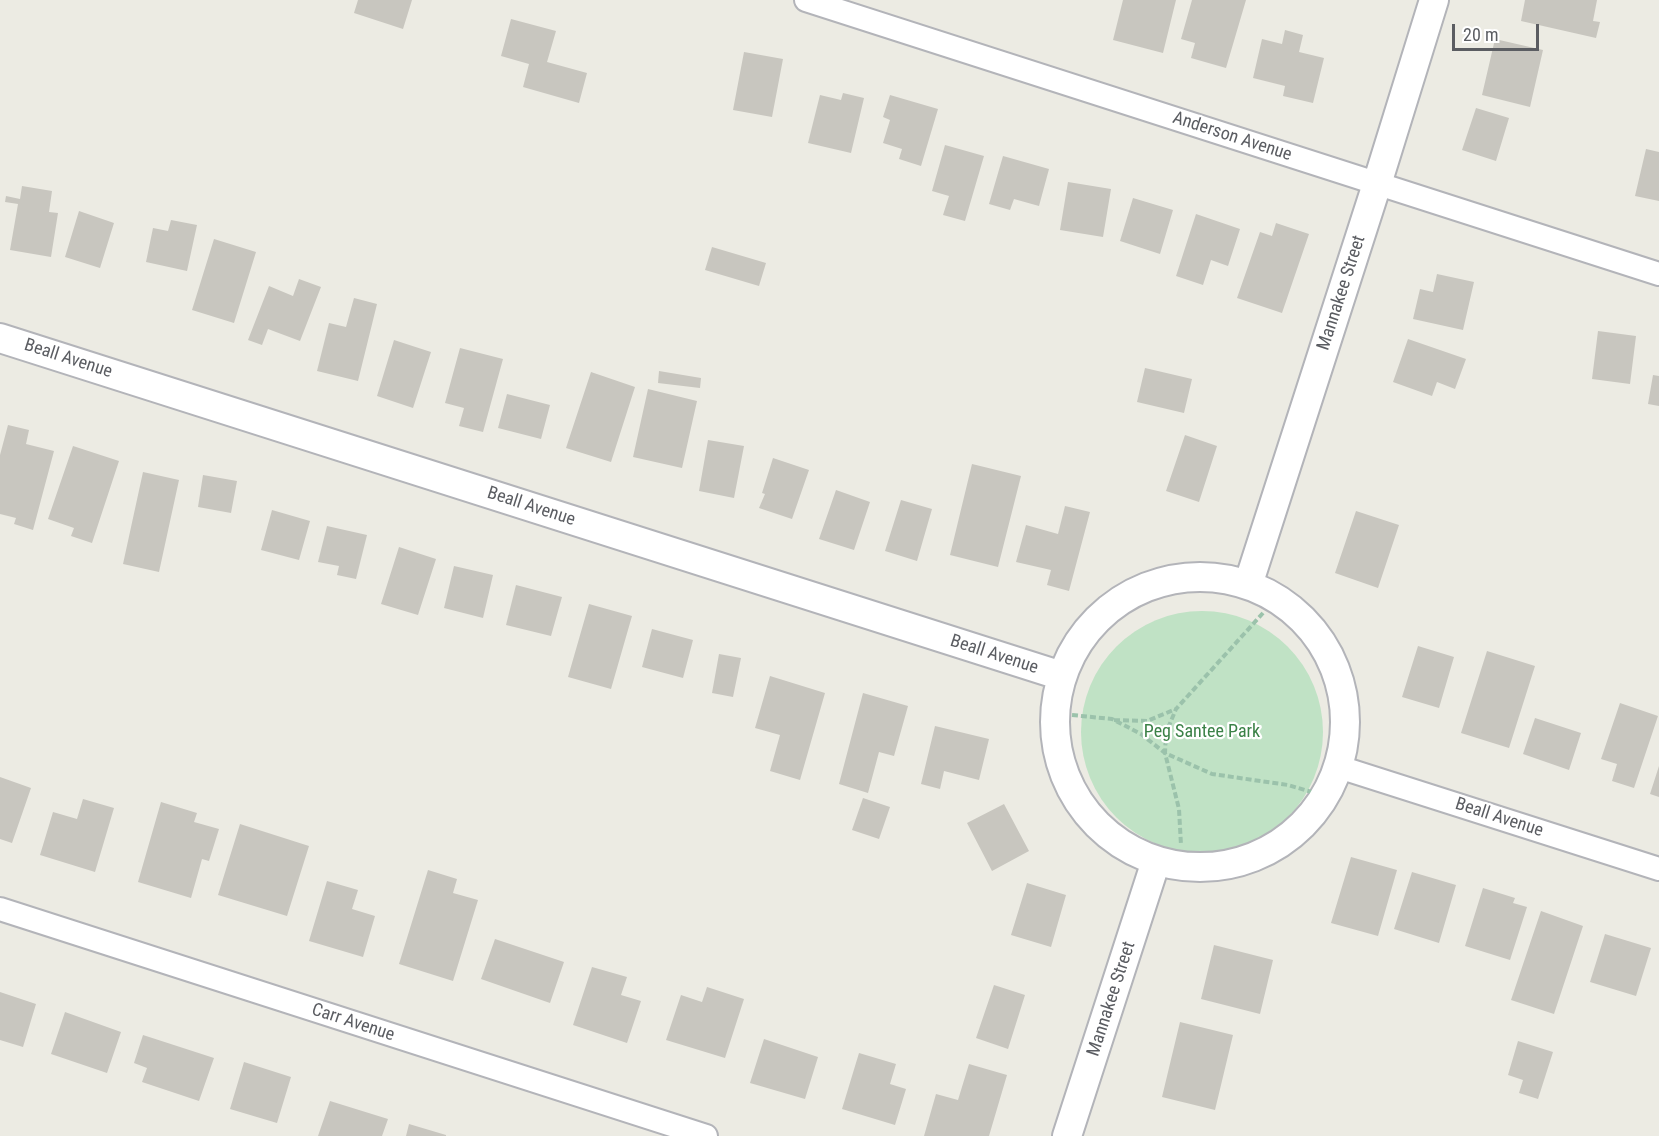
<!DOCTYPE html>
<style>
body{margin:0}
#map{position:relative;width:1659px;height:1136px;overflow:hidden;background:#ecebe3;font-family:"Roboto Condensed",sans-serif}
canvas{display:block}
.scale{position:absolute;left:1452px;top:24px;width:87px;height:27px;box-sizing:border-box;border:3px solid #5b5d62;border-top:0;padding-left:8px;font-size:18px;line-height:21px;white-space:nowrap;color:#5b5d62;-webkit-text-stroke:4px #fff;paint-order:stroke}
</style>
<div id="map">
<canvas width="1659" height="1136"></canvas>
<div class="scale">20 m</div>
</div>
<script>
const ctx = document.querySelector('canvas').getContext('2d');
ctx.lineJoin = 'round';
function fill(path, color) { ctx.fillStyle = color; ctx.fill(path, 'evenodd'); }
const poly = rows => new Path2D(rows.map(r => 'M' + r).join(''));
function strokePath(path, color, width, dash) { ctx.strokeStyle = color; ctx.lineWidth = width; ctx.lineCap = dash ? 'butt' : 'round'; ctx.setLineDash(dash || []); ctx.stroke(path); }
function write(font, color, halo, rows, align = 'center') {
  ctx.font = font + ' "Roboto Condensed",sans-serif'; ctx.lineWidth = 4.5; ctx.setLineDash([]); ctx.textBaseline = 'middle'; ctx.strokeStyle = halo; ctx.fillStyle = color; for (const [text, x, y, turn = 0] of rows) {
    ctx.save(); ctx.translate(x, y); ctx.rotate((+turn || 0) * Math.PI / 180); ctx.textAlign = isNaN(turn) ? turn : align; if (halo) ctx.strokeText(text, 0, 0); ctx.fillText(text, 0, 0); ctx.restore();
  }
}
const green = poly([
 '1081 732a121 121 0 1 1 242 0a121 121 0 1 1-242 0Z'
]);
const building = poly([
 [358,0,412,0,403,29,354,13],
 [1123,0,1176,0,1163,53,1113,40],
 [1192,0,1246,0,1226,68,1191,58,1195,43,1181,39],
 [1525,0,1597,0,1593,21,1600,22,1596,38,1521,21],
 [511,19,556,31,547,62,587,73,579,103,523,87,529,64,501,56],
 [1285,30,1303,35,1299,52,1324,58,1313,103,1283,96,1285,86,1253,78,1262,39,1282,44],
 [1495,39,1543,50,1530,107,1482,95],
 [744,52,783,59,772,117,733,110],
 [843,93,864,98,851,153,808,143,820,95,841,100],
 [890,95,938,109,921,166,899,159,902,149,883,143,890,120,883,117],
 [1476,108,1509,118,1496,161,1462,150],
 [945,145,984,156,965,221,943,215,949,196,932,191],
 [1646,149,1659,152,1659,201,1635,196],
 [1003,156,1049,169,1039,206,1014,199,1010,210,989,204],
 [1068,182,1111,189,1103,237,1060,230],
 [22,186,52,191,49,212,58,213,51,257,10,250,18,204,5,202,6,196,20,199],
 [1133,198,1173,210,1160,254,1120,241],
 [79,211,114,223,100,268,65,257],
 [1196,214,1240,229,1228,266,1211,260,1203,285,1176,276],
 [171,220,197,225,187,271,146,262,153,228,168,231],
 [1276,223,1309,234,1282,313,1237,298,1260,232,1272,236],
 [214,239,256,252,234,323,192,310],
 [712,247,766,263,759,286,705,270],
 [1437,274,1474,282,1463,330,1413,319,1420,289,1433,292],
 [299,279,321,287,300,341,268,329,262,345,248,340,269,286,293,296],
 [354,298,377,304,358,381,317,371,329,323,346,327],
 [1598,331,1636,336,1630,384,1592,379],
 [1408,339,1466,359,1455,389,1437,382,1432,396,1393,382],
 [394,340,431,352,413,408,377,396],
 [460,348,503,359,483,432,459,426,464,408,445,403],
 [1145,368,1192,379,1184,413,1137,402],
 [659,371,701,378,700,388,658,383],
 [591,372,635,387,611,462,566,448],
 [1653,375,1659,376,1659,406,1648,404],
 [648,389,697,401,682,468,633,457],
 [507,394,550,405,541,439,498,428],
 [8,425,29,430,26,444,54,451,33,530,14,524,16,518,0,514,0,455],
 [1185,435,1217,446,1199,502,1166,491],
 [708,440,744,446,734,498,699,491],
 [73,446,119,461,92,543,71,536,74,528,48,519],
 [773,458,809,470,792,519,759,508,765,494,762,493],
 [972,464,1021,476,998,567,950,555],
 [143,472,179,480,159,572,123,564],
 [203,475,237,481,231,513,198,507],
 [836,490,870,502,854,550,819,539],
 [901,500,932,509,917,561,885,551],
 [1065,506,1090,512,1069,591,1047,585,1051,570,1016,562,1026,525,1058,534],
 [272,510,310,521,299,560,261,550],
 [1356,511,1399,525,1378,588,1335,573],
 [327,526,367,535,356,579,337,575,339,566,318,562],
 [399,547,436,559,418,615,381,604],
 [454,566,493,575,483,618,444,608],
 [516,585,562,597,551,636,506,625],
 [589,604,632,616,611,689,568,677],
 [652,629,693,640,683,678,642,667],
 [1418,646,1454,657,1439,708,1402,697],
 [1487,651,1535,666,1509,748,1461,733],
 [719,654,741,658,733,697,712,693],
 [770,676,825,693,800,780,770,771,780,735,755,728],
 [863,693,908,706,894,756,879,752,868,793,839,784],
 [1620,703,1658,716,1634,788,1612,781,1617,764,1601,759],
 [1535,718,1581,733,1569,770,1523,754],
 [935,726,989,739,979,780,944,771,940,789,921,784],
 [1659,766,1659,797,1650,794],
 [0,777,31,788,12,843,0,839],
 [863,798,890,807,879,839,852,830],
 [83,799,114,808,95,872,40,855,53,812,77,819],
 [161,802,197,813,194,822,219,829,209,861,202,859,191,898,138,882],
 [1004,804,1029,851,992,871,967,823],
 [240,824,309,846,287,916,218,895],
 [1351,857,1397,870,1378,936,1331,923],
 [428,870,457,879,453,893,478,900,453,981,399,964],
 [1412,872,1456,885,1439,943,1394,929],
 [327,881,358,890,352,909,375,916,363,957,309,941],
 [1027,883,1066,895,1051,947,1011,935],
 [1483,888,1515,898,1513,903,1527,907,1510,960,1465,946],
 [1541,911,1583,926,1554,1014,1511,1000],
 [1605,934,1651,948,1636,996,1590,982],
 [495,939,564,962,550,1003,481,979],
 [1214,945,1273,960,1260,1014,1201,999],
 [592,967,627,977,621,995,641,1001,627,1043,573,1025],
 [994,985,1025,995,1008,1049,976,1038],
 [707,987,744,999,725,1058,666,1040,681,995,702,1002],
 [0,992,36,1004,23,1047,0,1040],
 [65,1012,121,1032,107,1073,51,1054],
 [1180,1022,1233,1035,1215,1110,1162,1097],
 [143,1035,214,1058,199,1101,142,1082,147,1068,134,1063],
 [764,1039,818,1057,805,1099,750,1083],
 [1518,1041,1553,1052,1538,1099,1519,1093,1523,1080,1508,1075],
 [859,1053,896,1064,890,1084,906,1089,895,1125,842,1109],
 [244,1062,291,1077,277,1123,230,1109],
 [969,1064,1007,1075,989,1136,924,1136,936,1094,958,1100],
 [330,1101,388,1119,382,1136,318,1136],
 [409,1124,446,1135,446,1136,406,1136]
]);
const path = poly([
 [1263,613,1176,709,1166,733,1165,753,1212,774,1288,785,1315,793],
 [1072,715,1112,719,1141,734,1165,753,1179,809,1181,845],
 [1114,720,1147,721,1176,709]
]);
const minor = poly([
 [806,0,1659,274],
 [1339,767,1659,869],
 [0,909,706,1136]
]);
const tertiary = poly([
 [0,338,1062,676],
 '1055 722a145 145 0 1 1 290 0a145 145 0 1 1-290 0Z',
 [1248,585,1377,184,1434,0],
 [1067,1136,1156,861]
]);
const streetNames = [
 ["Anderson Avenue",1232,137,18],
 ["Mannakee Street",1342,293,-72],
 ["Beall Avenue",68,359,18],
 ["Beall Avenue",531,507,18],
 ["Beall Avenue",994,655,18],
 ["Beall Avenue",1499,818,18],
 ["Mannakee Street",1112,999,-72],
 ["Carr Avenue",353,1023,18]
];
const parkNames = [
 ["Peg Santee Park",1202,732]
];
fill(green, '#c0e2c5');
fill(building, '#c8c6bf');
strokePath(minor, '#b3b4b9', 26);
strokePath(tertiary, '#b3b4b9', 32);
strokePath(path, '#9bc2ab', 4, [6, 3]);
strokePath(minor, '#fff', 22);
strokePath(tertiary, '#fff', 28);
write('18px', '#5b5d62', '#fff', streetNames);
write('18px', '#3b8147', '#fff', parkNames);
</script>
